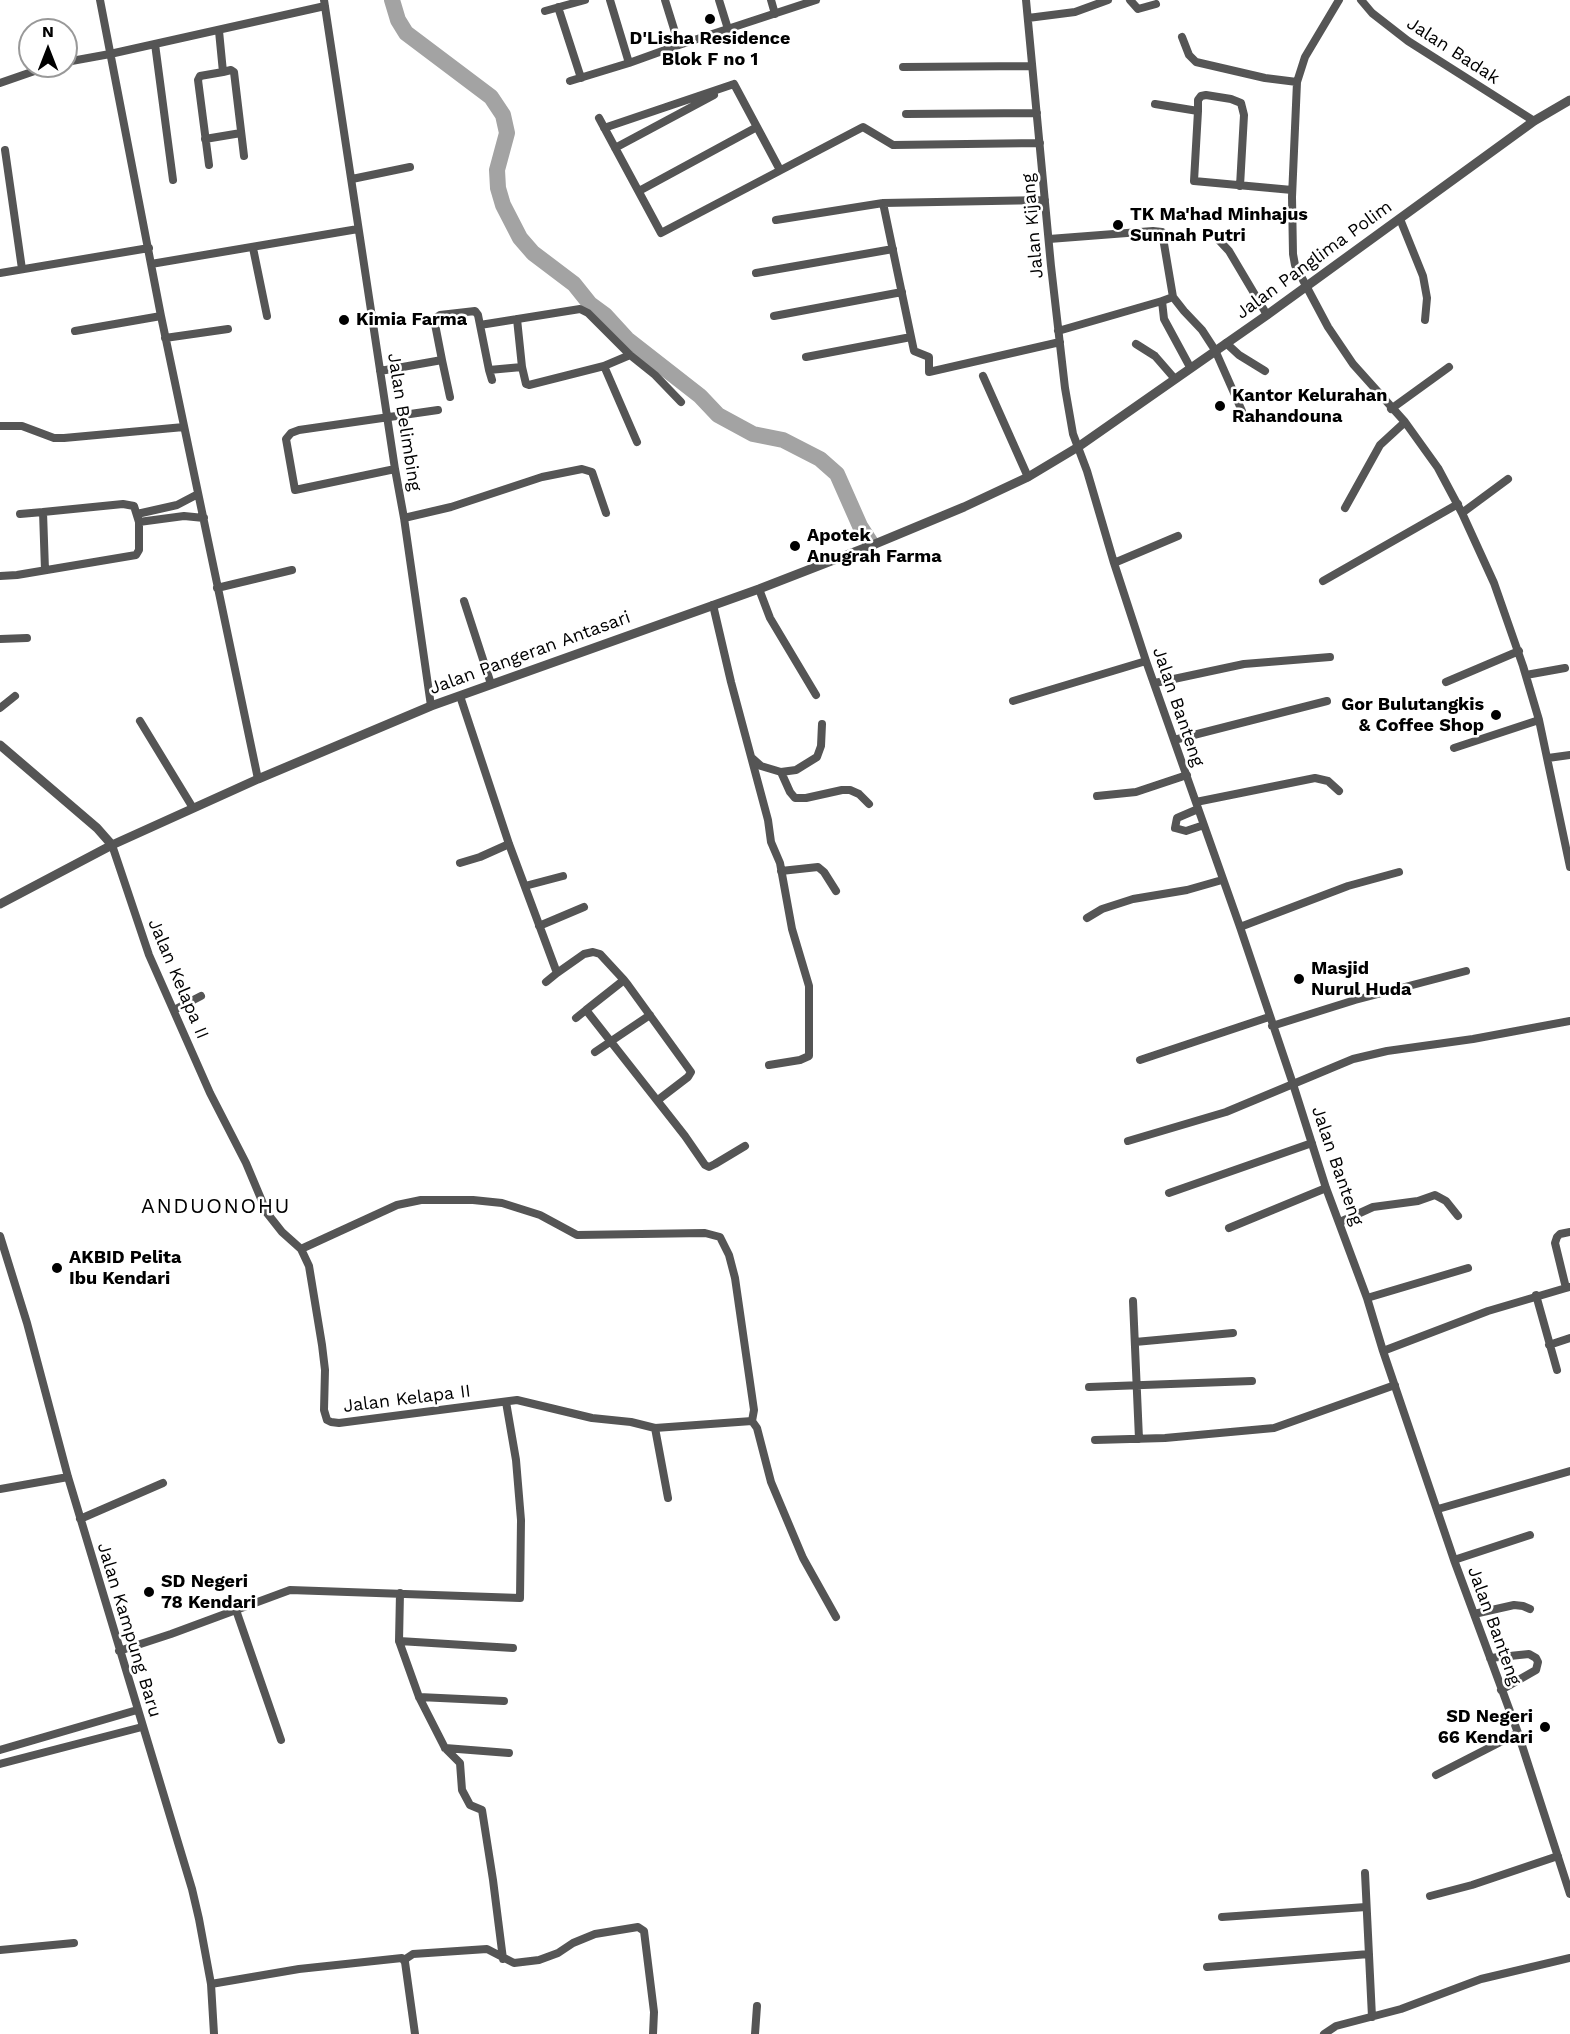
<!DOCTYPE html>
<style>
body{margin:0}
#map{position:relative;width:1570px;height:2034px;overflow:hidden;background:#fff;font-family:"Work Sans",sans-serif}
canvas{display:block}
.north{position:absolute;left:18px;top:18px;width:60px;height:60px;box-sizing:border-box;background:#fff;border:2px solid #999;border-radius:50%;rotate:0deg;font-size:16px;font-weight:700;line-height:24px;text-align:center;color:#000}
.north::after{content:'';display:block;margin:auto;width:21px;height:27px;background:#000;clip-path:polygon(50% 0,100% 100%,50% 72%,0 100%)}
</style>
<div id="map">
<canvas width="1570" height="2034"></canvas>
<div class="north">N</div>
</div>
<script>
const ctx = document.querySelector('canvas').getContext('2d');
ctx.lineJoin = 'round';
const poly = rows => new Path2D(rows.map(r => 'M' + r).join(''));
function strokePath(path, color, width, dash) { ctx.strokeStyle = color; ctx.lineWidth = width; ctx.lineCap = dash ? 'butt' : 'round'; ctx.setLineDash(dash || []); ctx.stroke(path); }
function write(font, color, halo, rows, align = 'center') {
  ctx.font = font + ' "Work Sans",sans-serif'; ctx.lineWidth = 5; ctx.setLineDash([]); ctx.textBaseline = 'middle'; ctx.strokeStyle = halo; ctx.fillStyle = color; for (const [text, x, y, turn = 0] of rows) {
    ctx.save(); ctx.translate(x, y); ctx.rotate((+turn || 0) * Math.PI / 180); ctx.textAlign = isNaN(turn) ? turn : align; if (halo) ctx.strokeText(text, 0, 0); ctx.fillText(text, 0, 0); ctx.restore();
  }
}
const river = poly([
 [392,0,398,20,406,33,491,97,503,115,507,133,497,170,498,188,503,205,520,238,533,253,574,284,590,304,605,315,627,339,700,396,718,415,753,434,783,440,820,459,837,474,860,526,871,543]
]);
const minor = poly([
 [100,0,161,316,258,779],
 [324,0,395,469,404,518,431,706],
 [610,0,629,63,679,45,816,0],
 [665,0,679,45],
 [719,0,728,29],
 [771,0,775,14],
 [1026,0,1051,266,1065,388,1073,434,1087,471,1114,563,1146,661,1240,927,1293,1084,1326,1188,1367,1298,1383,1351,1454,1560,1518,1733,1570,1894],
 [1130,0,1138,9,1156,4],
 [1339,0,1305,57,1297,82,1292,197,1293,254,1295,265,1328,327,1353,364,1405,422,1438,468,1462,513,1494,583,1523,666,1539,720,1570,867],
 [1361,0,1372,13,1408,41,1534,121],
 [558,7,581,78],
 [545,11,585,0],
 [1028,18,1075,12,1108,0],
 [219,31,223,72,231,70,234,72,244,156],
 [1182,37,1189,55,1196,62,1265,78,1297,82],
 [155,44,173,180],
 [66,62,110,54,325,6],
 [903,67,1032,66],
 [570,81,629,63],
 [0,83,49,66],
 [734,84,780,170],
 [1155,104,1198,111,1194,181,1292,190],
 [1198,111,1198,100,1201,96,1206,95,1231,99,1241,103,1244,115,1240,186],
 [906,114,1037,113],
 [599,118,661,233,863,127,893,145,1040,143],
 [604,128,734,84],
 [205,139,241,133],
 [615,148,714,95],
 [5,150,22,269],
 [209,165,198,80,200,76,223,72],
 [352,179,410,167],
 [639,191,757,127],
 [883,203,914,351,929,357,929,372,1060,342],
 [1400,219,1423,276,1427,298,1425,320],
 [776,220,883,203,1045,200],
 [1215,236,1229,251,1267,315],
 [1049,239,1153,231,1162,232,1173,297,1162,301,1164,319,1190,367],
 [253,248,267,316],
 [151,264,358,229],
 [0,273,149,248],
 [756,273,893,249],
 [1173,297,1184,311,1202,330,1215,350,1242,411],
 [774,316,902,292],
 [517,319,522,367],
 [480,325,489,370,522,367,526,384,529,385,604,366,637,442],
 [75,331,161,316],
 [1058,331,1162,301],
 [165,338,228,329],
 [1226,343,1239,355,1265,371],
 [1136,344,1155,356,1175,379],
 [806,357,911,337],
 [442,360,450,397],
 [604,366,630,355],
 [489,370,492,380],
 [380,371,442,360,434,319,440,315,475,311,478,315,480,325,580,309,588,313,630,355,655,375,681,402],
 [983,376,1028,477],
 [1391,409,1449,367],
 [0,426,22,426,54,438,64,438,184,427],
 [395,469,295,490,286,439,291,433,299,430,438,410],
 [1345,508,1380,445,1405,422],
 [1462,513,1508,479],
 [20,514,43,512],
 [137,514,177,505,198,494],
 [404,518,451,507,542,477,582,469,592,472,606,513],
 [139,522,184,516,204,518],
 [1114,563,1178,536],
 [0,576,17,575,136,555,139,550,139,522,134,506,123,504,43,512,45,570],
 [1323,581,1458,504],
 [217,588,292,570],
 [759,589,770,618,816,695],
 [464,601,491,684],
 [713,605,731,682,768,820,771,842,780,863,792,929,809,986,809,1056,800,1060,769,1065],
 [0,639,27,638],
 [1526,675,1565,668],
 [1446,682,1519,651],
 [1155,683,1244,664,1330,657],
 [460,696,509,844,557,973],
 [1013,701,1146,661],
 [0,708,15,696],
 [140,721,193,808],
 [1174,740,1327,701],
 [1454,748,1539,720],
 [752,758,761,766,781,772,790,792,795,798,806,798,842,790,850,790,859,794,869,804],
 [1548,758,1570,755],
 [781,772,796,770,817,757,821,746,822,724],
 [1097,796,1136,792,1187,775],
 [1196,802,1315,778,1328,781,1339,791],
 [1198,809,1177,818,1175,828,1186,831,1204,825],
 [112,845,149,955,210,1093,246,1163,267,1213,282,1232,301,1249,309,1266,322,1345,325,1370,324,1410,327,1420,331,1422,339,1423,517,1400,592,1418,631,1422,655,1428,752,1421],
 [460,863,480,857,509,844],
 [781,871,818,867,824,872,836,891],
 [525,886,563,876],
 [1087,918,1102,909,1133,899,1187,890,1222,880],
 [539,926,584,907],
 [1240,927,1348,886,1399,872],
 [546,982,557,973,584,954,593,952,600,954,624,980],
 [174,1010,201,996],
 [586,1010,624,980,628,985,691,1072,688,1077,658,1100],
 [576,1018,586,1010,685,1136,705,1165,709,1167,715,1164,745,1146],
 [1272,1026,1355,1000,1466,971],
 [595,1052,650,1015],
 [1140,1060,1269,1017],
 [1128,1141,1226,1112,1353,1059,1387,1051,1473,1039,1570,1021],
 [1169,1193,1312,1143],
 [1340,1222,1373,1207,1418,1201,1435,1195,1446,1201,1458,1216],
 [1229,1228,1326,1188],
 [0,1236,27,1323,68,1477,192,1889,199,1919,211,1984,214,2034],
 [301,1249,397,1205,421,1200,473,1200,502,1203,540,1215,577,1235,705,1233,720,1237,729,1255,735,1278,754,1410,752,1421,757,1428,771,1482,803,1558,836,1617],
 [1569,1287,1566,1288,1555,1243,1557,1237,1560,1234,1570,1232],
 [1536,1295,1557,1370],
 [1367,1298,1468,1268],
 [1133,1301,1139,1439],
 [1135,1342,1233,1333],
 [1549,1345,1570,1338],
 [1383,1351,1488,1311,1566,1288],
 [1089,1387,1252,1381],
 [655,1428,668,1498],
 [1095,1440,1165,1438,1274,1428,1395,1385],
 [0,1489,68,1477],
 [1438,1509,1570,1471],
 [80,1519,163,1483],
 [1454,1560,1530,1535],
 [400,1593,399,1641,419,1697,445,1748,460,1763,462,1790,470,1805,482,1810,493,1880,503,1959],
 [236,1610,281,1740],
 [1474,1614,1514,1605,1523,1606,1530,1609],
 [399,1641,513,1648],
 [119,1651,171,1634,290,1590,520,1598,521,1520,516,1460,506,1402],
 [1490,1658,1529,1654,1536,1658,1538,1662,1536,1670,1501,1690],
 [419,1697,504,1701],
 [445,1748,509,1753],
 [0,1750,137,1710],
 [0,1764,142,1727],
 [1436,1775,1518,1733],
 [1365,1873,1372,2017],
 [1430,1896,1472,1885,1558,1856],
 [1222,1917,1366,1907],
 [0,1950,74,1943],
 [404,1960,413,1954,487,1949,514,1963,539,1960,558,1953,573,1943,595,1934,638,1927,644,1931,654,2012,653,2034],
 [1207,1967,1369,1954],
 [211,1984,299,1969,402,1958,405,1962,415,2034],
 [755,2034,757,2006],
 [1324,2034,1336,2026,1401,2009,1481,1979,1570,1958]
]);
const tertiary = poly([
 [0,745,97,828,112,845],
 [0,904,112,845,258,779,431,706,759,589,875,544,964,507,1028,477,1078,447,1267,315,1534,121,1570,100]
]);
const markers = [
 [710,19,6,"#000"],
 [1118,225,6,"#000"],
 [344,320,6,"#000"],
 [1220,406,6,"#000"],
 [795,546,6,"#000"],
 [1496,715,6,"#000"],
 [1299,979,6,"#000"],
 [57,1268,6,"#000"],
 [149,1592,6,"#000"],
 [1545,1727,6,"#000"]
];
const poiNames = [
 ["D'Lisha Residence",710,39,"center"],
 ["Blok F no 1",710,60,"center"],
 ["TK Ma'had Minhajus",1130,215],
 ["Sunnah Putri",1130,236],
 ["Kimia Farma",356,320],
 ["Kantor Kelurahan",1232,396],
 ["Rahandouna",1232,417],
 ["Apotek",807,536],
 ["Anugrah Farma",807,557],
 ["Gor Bulutangkis",1484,705,"right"],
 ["& Coffee Shop",1484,726,"right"],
 ["Masjid",1311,969],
 ["Nurul Huda",1311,990],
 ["AKBID Pelita",69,1258],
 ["Ibu Kendari",69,1279],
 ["SD Negeri",161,1582],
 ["78 Kendari",161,1603],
 ["SD Negeri",1533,1717,"right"],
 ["66 Kendari",1533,1738,"right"]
];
const streetNames = [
 ["Jalan Badak",1453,51,33],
 ["Jalan Kijang",1033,226,-95],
 ["Jalan Panglima Polim",1314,260,-36],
 ["Jalan Belimbing",404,422,81],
 ["Jalan Pangeran Antasari",530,653,-20],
 ["Jalan Banteng",1178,707,71],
 ["Jalan Kelapa II",178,979,67],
 ["Jalan Banteng",1337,1166,71],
 ["Jalan Kelapa II",407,1399,-7],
 ["Jalan Banteng",1494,1626,70],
 ["Jalan Kampung Baru",129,1630,73]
];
const quarterNames = [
 ["ANDUONOHU",216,1207]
];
strokePath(river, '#a3a3a3', 16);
strokePath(minor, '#555', 8);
strokePath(tertiary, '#555', 9);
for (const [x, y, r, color] of markers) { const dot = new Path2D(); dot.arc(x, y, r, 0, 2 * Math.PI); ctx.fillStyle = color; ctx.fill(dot); strokePath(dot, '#fff', 2); }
write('bold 18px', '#000', '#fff', poiNames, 'left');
write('18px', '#000', '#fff', streetNames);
ctx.letterSpacing = '1.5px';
write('21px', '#000', '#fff', quarterNames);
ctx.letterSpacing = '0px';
</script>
